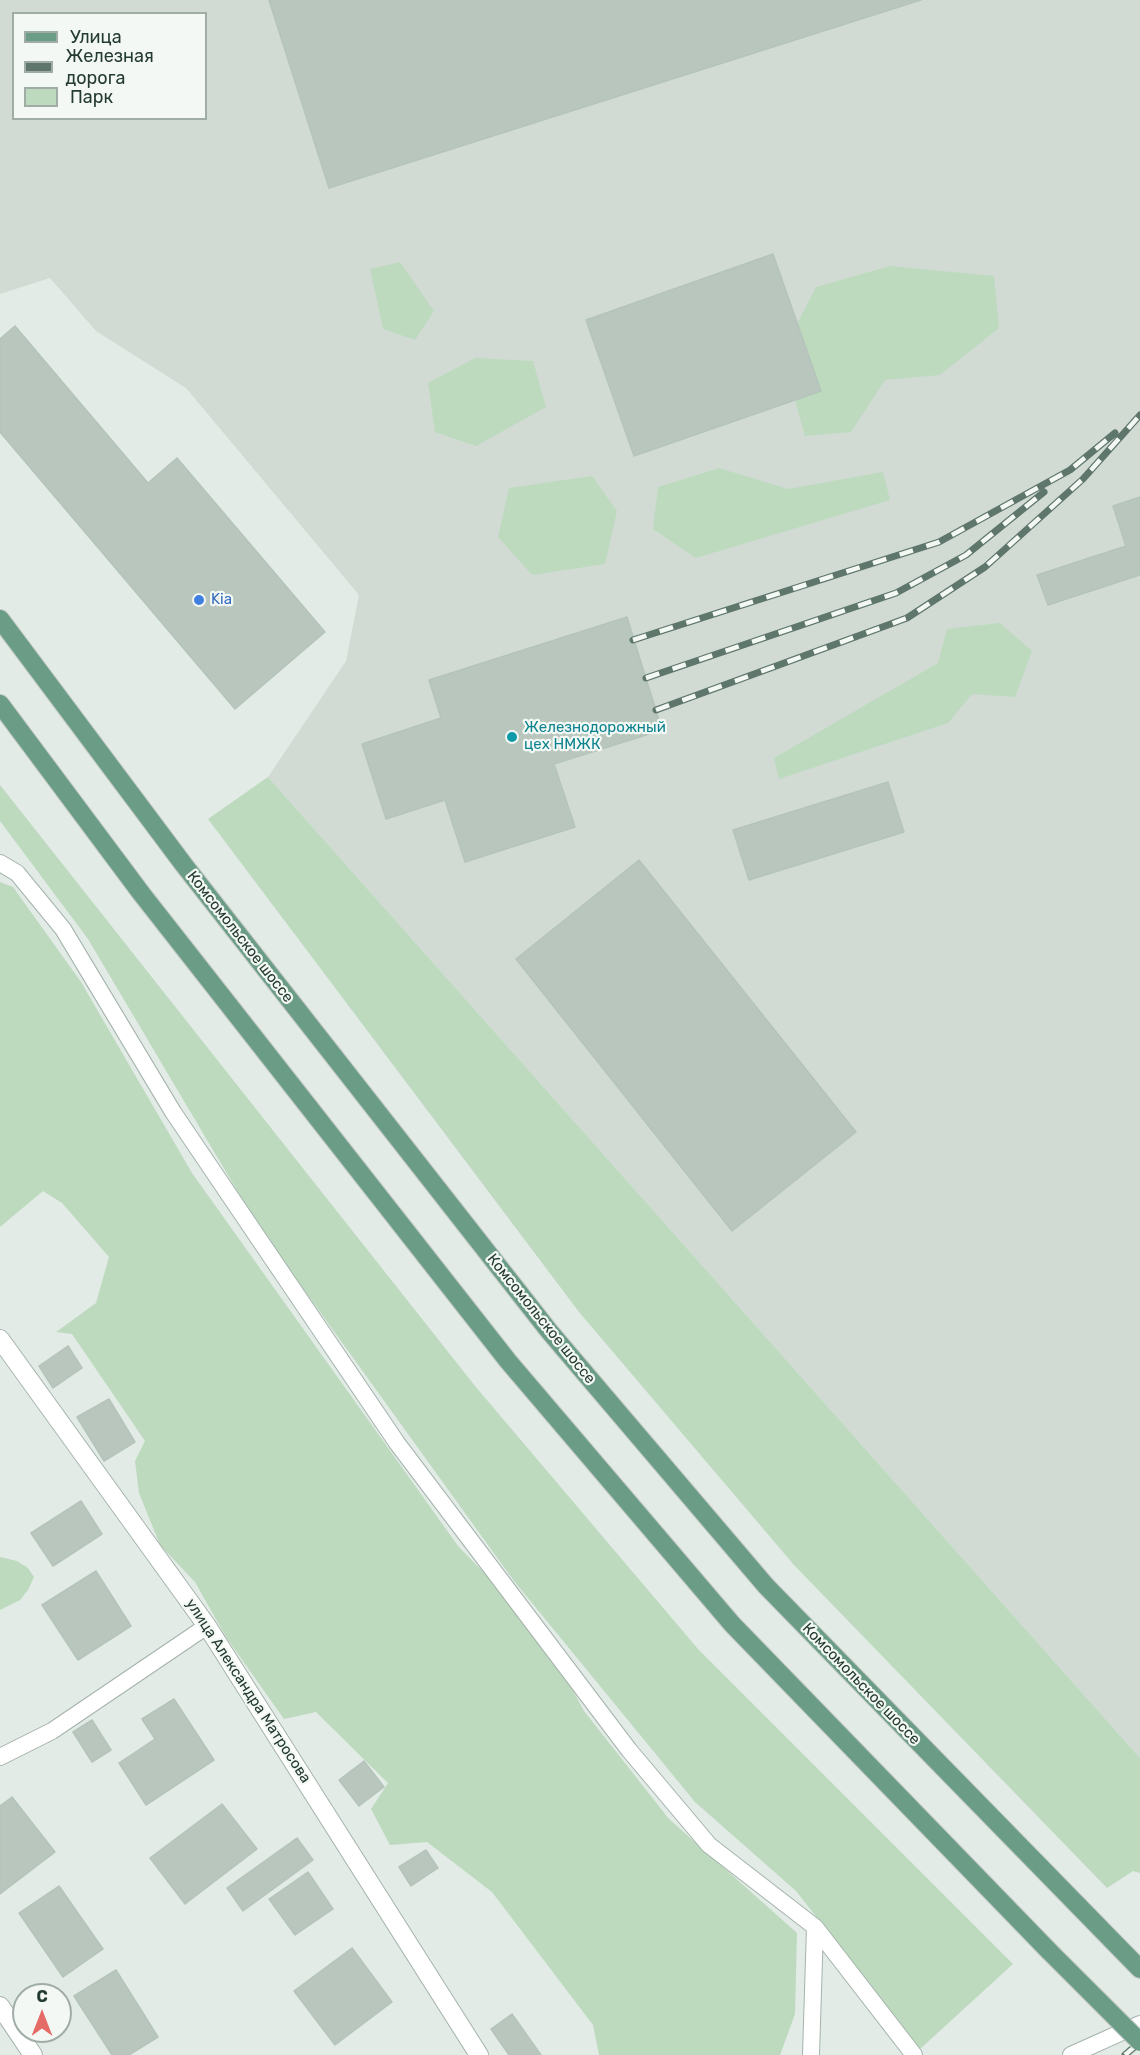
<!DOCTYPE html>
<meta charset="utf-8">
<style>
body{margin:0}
#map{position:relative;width:1140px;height:2055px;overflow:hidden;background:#e2ebe6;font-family:Rubik,sans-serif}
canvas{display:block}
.legend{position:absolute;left:12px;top:12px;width:195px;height:108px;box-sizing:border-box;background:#f3f8f4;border:2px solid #a0aca6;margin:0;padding:8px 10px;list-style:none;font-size:18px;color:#243b30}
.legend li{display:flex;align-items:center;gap:12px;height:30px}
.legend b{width:30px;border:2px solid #a0aca6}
.north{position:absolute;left:12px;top:1983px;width:60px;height:60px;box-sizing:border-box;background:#f3f8f4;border:2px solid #a0aca6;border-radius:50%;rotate:0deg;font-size:16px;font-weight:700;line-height:24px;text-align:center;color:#243b30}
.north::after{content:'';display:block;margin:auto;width:21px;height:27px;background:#e56b66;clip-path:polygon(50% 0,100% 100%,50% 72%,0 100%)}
</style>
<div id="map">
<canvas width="1140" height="2055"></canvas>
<ul class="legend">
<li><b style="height:8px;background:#6b9d86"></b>Улица</li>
<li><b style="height:8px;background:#5e766b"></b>Железная дорога</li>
<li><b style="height:16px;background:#bddabf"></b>Парк</li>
</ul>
<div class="north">С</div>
</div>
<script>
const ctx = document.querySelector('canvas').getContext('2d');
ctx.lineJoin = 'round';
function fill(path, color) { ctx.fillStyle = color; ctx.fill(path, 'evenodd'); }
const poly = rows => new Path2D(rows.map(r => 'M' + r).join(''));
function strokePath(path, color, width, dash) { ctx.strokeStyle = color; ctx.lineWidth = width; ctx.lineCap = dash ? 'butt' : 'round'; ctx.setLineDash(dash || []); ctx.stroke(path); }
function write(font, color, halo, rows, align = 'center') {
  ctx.font = font + ' Rubik,sans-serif'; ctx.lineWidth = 4.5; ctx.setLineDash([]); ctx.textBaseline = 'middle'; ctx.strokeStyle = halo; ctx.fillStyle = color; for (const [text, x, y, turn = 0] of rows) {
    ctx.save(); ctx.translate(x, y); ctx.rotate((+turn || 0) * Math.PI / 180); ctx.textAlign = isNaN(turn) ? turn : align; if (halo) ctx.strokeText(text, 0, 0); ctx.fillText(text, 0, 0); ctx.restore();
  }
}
const built = poly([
 [0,0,1140,0,1140,1758,268,777,346,661,359,595,186,388,96,331,50,278,0,294],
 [14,14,206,14,206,118,14,118]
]);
const green = poly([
 [400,262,434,311,415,340,383,329,370,269],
 [890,266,994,276,999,328,940,375,885,380,851,432,805,436,782,353,816,287],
 [475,358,533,361,546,407,476,446,435,432,428,383],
 [719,468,788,489,883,472,890,500,696,558,653,529,658,487],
 [592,476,617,511,605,564,532,575,498,537,509,488],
 [1000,623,1032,651,1015,697,972,694,948,723,779,779,774,758,938,663,947,629],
 [268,777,1140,1758,1140,1873,1133,1871,1107,1888,794,1565,579,1312,208,819],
 [0,785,475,1386,698,1649,1013,1964,920,2049,796,1891,695,1802,514,1581,258,1226,88,939,0,821],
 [0,882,13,887,81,982,192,1173,458,1546,541,1631,584,1711,669,1819,797,1933,795,2014,780,2055,599,2055,593,2025,492,1892,427,1842,390,1845,371,1809,388,1783,316,1712,284,1719,226,1637,195,1582,160,1545,139,1493,135,1461,145,1441,72,1334,56,1332,96,1303,109,1257,62,1203,43,1191,0,1227],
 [0,1557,17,1561,28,1568,34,1577,28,1590,20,1600,0,1610]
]);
const building = poly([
 [269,0,921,0,329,188,269,0],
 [773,254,821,391,634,456,586,320,773,254],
 [15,326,148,483,177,458,325,632,235,709,0,432,0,339,15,326],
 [1140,497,1140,575,1048,605,1037,575,1126,546,1113,506,1140,497],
 [627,617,662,730,554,764,575,827,465,862,445,800,386,819,362,744,441,718,429,680,627,617],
 [888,782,904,832,749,880,733,830,888,782],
 [639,860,856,1132,732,1231,516,959,639,860],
 [68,1346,82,1368,53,1388,39,1366,68,1346],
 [109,1399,135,1442,104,1461,77,1417,109,1399],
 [81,1501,102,1534,53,1566,31,1533,81,1501],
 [96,1571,131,1626,78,1660,42,1605,96,1571],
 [174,1699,214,1760,146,1805,119,1763,155,1739,142,1719,174,1699],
 [92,1720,111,1750,92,1762,73,1732,92,1720],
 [364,1761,384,1787,359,1806,339,1780,364,1761],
 [12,1797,55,1852,0,1894,0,1806,12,1797],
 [222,1804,257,1849,185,1904,150,1858,222,1804],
 [297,1838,313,1860,243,1911,227,1888,297,1838],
 [426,1850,438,1868,411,1886,399,1867,426,1850],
 [308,1872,333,1909,295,1935,269,1899,308,1872],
 [59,1886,103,1949,63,1977,19,1913,59,1886],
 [352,1948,392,2002,335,2045,294,1991,352,1948],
 [116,1970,158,2037,129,2055,112,2055,74,1996,116,1970],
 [512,2014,541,2055,509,2055,491,2029,512,2014]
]);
const service = poly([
 [0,863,17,873,63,929,173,1112,397,1443,629,1750,709,1845,815,1927,811,2055],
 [0,1757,52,1731,207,1626],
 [815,1927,914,2055],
 [1071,2055,1140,2024]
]);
const minor = poly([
 [0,1339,207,1626,479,2055],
 [0,2006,33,2055]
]);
const primary = poly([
 [0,619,184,865,549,1331,766,1586,1140,1969],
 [0,704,141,893,508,1361,732,1624,1049,1951]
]);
const rail = poly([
 [633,640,939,542,1070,470,1115,433],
 [646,678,896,593,966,555,1044,492],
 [656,710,907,618,985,567,1083,479,1140,415],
 [1125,2055,1140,2042]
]);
const primaryBridge = poly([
 [1049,1951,1140,2042]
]);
const markers = [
 [199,600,6,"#3f7fe0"],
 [512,737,6,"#0f9aa8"]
];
const shopNames = [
 ["Kia",211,600]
];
const cultureNames = [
 ["Железнодорожный",524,728],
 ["цех НМЖК",524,745]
];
const streetNames = [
 ["Комсомольское шоссе",240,937,52],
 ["Комсомольское шоссе",541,1319,51],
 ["Комсомольское шоссе",861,1684,46],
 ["улица Александра Матросова",248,1691,57]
];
fill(built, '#d1dbd4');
fill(green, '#bddabf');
fill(building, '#b8c6be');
strokePath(building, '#b5c4bb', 1.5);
strokePath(service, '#a5b3ac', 18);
strokePath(minor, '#a5b3ac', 20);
strokePath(primary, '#c2c8c5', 20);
strokePath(service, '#fff', 16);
strokePath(minor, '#fff', 18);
strokePath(primary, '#6b9d86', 18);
strokePath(rail, '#5e766b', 7);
strokePath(rail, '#f3f8f4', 4.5, [14]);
strokePath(primaryBridge, '#c2c8c5', 20, []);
strokePath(primaryBridge, '#6b9d86', 18);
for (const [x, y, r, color] of markers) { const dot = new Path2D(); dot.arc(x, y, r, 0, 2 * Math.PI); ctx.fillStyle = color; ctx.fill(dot); strokePath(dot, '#f3f8f4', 2); }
write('15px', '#366cbe', '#f3f8f4', shopNames, 'left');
write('15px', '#0d838f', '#f3f8f4', cultureNames, 'left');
write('15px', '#243b30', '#f3f8f4', streetNames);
</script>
